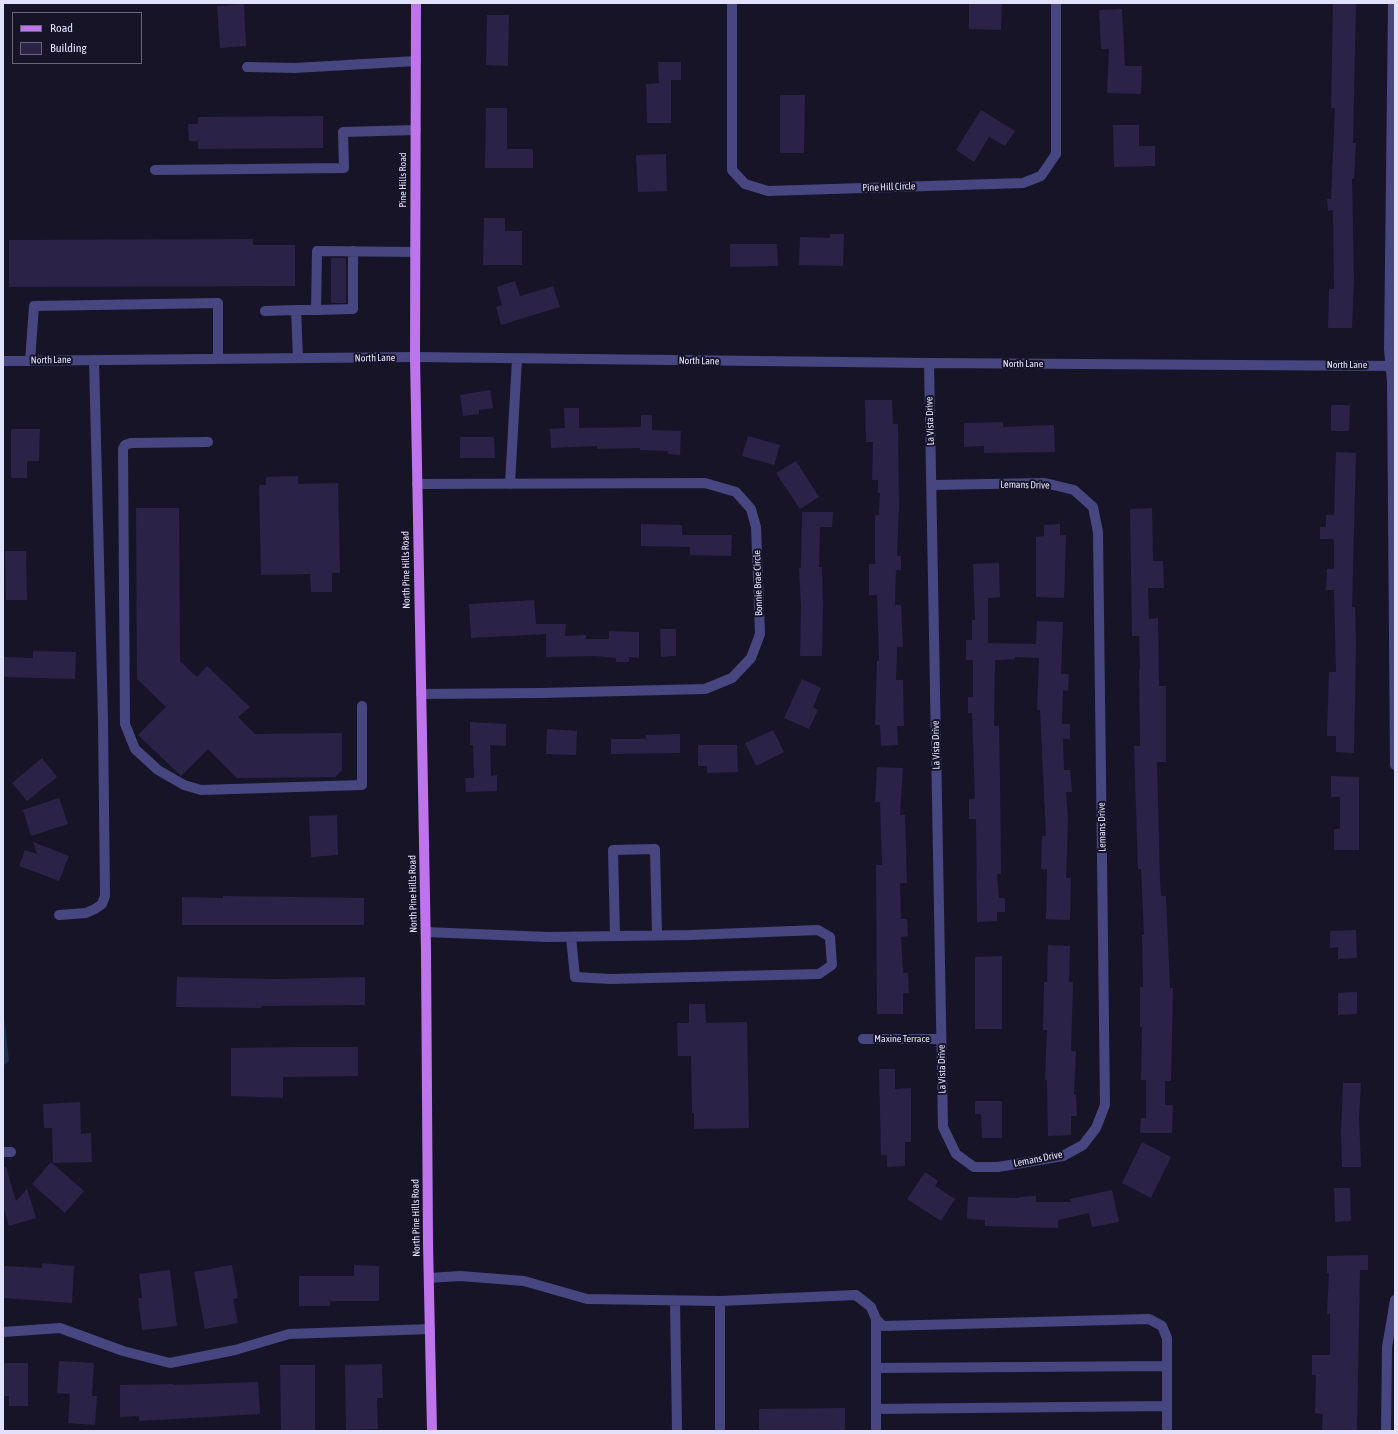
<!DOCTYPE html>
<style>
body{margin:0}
#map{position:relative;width:1398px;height:1434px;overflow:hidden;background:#171428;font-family:"Asap Condensed",sans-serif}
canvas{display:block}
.frame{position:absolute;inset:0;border:4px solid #e3e0fb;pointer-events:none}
.legend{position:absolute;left:12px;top:12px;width:130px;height:52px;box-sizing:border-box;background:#171428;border:1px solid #69667c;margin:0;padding:5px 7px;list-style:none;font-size:12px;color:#e3e0fb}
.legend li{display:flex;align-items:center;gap:8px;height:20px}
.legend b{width:20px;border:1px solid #69667c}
</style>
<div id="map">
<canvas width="1398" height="1434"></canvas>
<div class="frame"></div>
<ul class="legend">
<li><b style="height:5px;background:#be75ec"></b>Road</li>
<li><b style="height:11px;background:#2a2347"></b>Building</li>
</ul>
</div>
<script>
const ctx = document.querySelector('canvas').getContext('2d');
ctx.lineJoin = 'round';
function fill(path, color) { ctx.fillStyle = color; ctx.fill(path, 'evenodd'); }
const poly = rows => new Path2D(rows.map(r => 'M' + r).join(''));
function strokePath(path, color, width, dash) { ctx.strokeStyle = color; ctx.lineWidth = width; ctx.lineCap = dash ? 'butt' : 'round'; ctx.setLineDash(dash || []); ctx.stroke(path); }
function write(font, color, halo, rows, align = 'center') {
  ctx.font = font + ' "Asap Condensed",sans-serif'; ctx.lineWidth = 4; ctx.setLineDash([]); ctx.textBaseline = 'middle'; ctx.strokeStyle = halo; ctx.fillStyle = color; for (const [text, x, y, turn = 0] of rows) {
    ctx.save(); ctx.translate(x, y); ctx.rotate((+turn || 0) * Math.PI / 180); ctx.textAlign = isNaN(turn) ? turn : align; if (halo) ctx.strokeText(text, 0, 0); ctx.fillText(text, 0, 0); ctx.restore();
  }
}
const water = poly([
 [3,1007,9,1061,3,1066]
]);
const building = poly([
 [969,3,1002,3,1001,30,969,29],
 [1333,3,1356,3,1353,143,1356,143,1354,179,1352,179,1354,279,1352,328,1328,328,1329,289,1334,289,1333,210,1328,211,1327,199,1331,199,1335,108,1331,108],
 [244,4,246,46,220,48,217,6],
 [1122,9,1125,66,1142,66,1141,94,1107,93,1109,49,1101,49,1099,10],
 [487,15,509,15,508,66,486,65],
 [658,62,681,62,681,80,671,80,671,123,647,123,646,84,659,83],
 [780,95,805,95,804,153,780,153],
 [486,108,507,108,507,149,533,149,533,168,485,168],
 [981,110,1015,131,1005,146,989,137,974,162,956,150],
 [323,116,323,148,198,149,198,141,189,141,188,124,198,124,198,117],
 [1113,125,1139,125,1139,146,1155,146,1155,166,1114,167],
 [666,154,667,191,638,192,636,155],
 [484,218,505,218,505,231,522,231,522,265,483,265],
 [830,234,844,234,843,266,799,265,800,237,830,238],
 [253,239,253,245,295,245,295,286,9,287,9,240],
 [730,244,777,244,778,266,730,267],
 [331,258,346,258,346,303,331,303],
 [515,281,520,296,553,286,560,307,501,325,496,307,502,305,497,287],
 [490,390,493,408,479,410,479,414,463,416,460,395],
 [865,400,892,400,893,424,898,424,899,505,897,556,901,556,901,570,896,570,895,605,901,605,903,647,897,647,896,680,903,680,904,726,897,726,898,745,881,746,880,725,875,725,877,661,879,661,877,595,869,595,869,564,875,564,875,515,879,515,880,493,878,493,878,480,872,480,873,442,866,442],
 [1331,405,1350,405,1349,431,1331,431],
 [564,408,579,408,579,428,641,427,641,415,652,415,652,430,681,431,680,455,668,454,668,451,640,450,640,448,597,449,597,446,551,448,550,429,565,428],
 [1003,422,1003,427,1054,425,1055,452,984,453,984,446,964,447,964,423],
 [11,429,40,429,39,461,27,461,27,478,11,478],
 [748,436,780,445,774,465,742,456],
 [460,437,494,437,495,458,460,458],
 [1336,452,1356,453,1352,607,1355,607,1356,642,1354,753,1336,752,1336,736,1327,736,1329,672,1336,672,1334,590,1326,590,1327,569,1334,569,1334,539,1320,539,1320,527,1326,527,1326,515,1334,515],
 [796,461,819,497,800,509,776,473],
 [298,476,298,484,338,483,340,573,332,573,332,592,311,592,310,574,261,575,259,485,266,485,266,477],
 [136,508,179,508,180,661,197,677,207,666,250,707,238,717,255,734,342,733,342,770,335,777,237,778,208,749,181,776,138,735,166,707,137,679],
 [1152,508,1153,561,1163,561,1164,588,1148,588,1149,619,1158,618,1159,686,1166,686,1166,762,1157,762,1160,880,1161,896,1166,896,1170,988,1173,988,1171,1081,1165,1081,1165,1105,1173,1105,1172,1133,1140,1133,1141,1118,1146,1118,1146,1080,1141,1080,1142,1027,1140,1027,1140,987,1143,987,1142,935,1144,935,1141,869,1138,869,1134,746,1140,746,1139,669,1140,669,1139,636,1132,636,1130,509],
 [802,512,833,512,832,527,820,527,819,567,822,567,823,606,822,656,800,656,801,606,799,568,801,568],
 [641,524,682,525,682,535,732,535,731,556,690,555,690,547,641,546],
 [1060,524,1060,535,1066,535,1064,598,1036,597,1036,537,1044,536,1044,525],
 [5,551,26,551,27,600,6,600],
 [999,563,1000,597,988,598,988,643,1036,644,1037,621,1063,622,1061,674,1069,674,1068,691,1063,690,1062,724,1070,724,1070,739,1063,739,1064,770,1070,770,1072,792,1066,792,1068,821,1066,878,1071,878,1070,920,1046,919,1047,869,1041,869,1042,836,1046,836,1040,710,1037,710,1039,658,1015,657,1015,659,995,660,994,726,999,726,1000,779,1001,874,997,874,999,898,1005,898,1005,912,997,912,997,921,977,922,976,819,969,819,969,799,975,799,972,713,968,713,968,697,973,697,973,660,966,660,966,640,972,640,972,620,975,620,973,564],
 [534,600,536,624,566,624,565,636,586,635,586,639,609,639,609,631,639,632,639,658,629,657,629,662,616,662,616,658,595,656,546,657,546,634,471,638,469,604],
 [660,629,676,629,676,656,661,657],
 [33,651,76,652,75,679,3,677,3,657,33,658],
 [802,679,821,688,813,707,818,710,809,729,784,718],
 [470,722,506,724,506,746,490,745,491,776,497,775,497,791,466,792,465,778,474,778,473,745,470,745],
 [547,729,577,731,576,755,546,754],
 [773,730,784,752,756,766,745,743],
 [680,734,680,753,611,754,611,739,646,739,646,735],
 [698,745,737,745,738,772,707,773,707,766,698,766],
 [42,758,57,777,27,801,12,783],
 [877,767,903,768,900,815,905,815,907,883,900,883,901,919,907,919,908,936,901,937,903,973,908,973,909,993,903,993,903,1014,877,1014,876,865,882,865,880,802,875,802],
 [1331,776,1359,777,1359,850,1334,850,1334,829,1340,829,1340,797,1331,797],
 [59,798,68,824,31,836,23,810],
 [337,815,338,855,311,857,309,816],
 [33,842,69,856,59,881,19,866,25,850,37,854],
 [223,896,364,898,364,925,182,925,182,897,223,898],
 [1356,930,1357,958,1338,959,1338,947,1330,948,1330,931],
 [1048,945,1070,946,1069,982,1073,982,1071,1051,1076,1051,1074,1095,1076,1094,1077,1116,1071,1116,1071,1135,1048,1136,1047,1080,1045,1080,1047,1030,1043,1030,1044,982,1047,982],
 [1002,956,1002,1029,975,1029,975,957],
 [177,977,276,979,365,977,365,1005,262,1006,261,1008,176,1007],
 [1357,992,1357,1014,1338,1015,1338,993],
 [689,1004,705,1004,706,1023,747,1022,749,1128,694,1129,694,1113,692,1113,691,1056,678,1056,677,1023,689,1023],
 [296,1047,358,1047,358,1076,283,1077,283,1098,231,1096,231,1048],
 [879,1069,895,1069,895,1089,911,1088,911,1142,905,1142,905,1166,887,1167,887,1155,881,1155],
 [1343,1083,1361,1083,1359,1118,1361,1167,1342,1167,1341,1133],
 [975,1101,1002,1101,1002,1138,982,1138,981,1114,975,1114],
 [80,1102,81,1134,91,1133,92,1162,53,1163,52,1128,44,1128,43,1104],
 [1142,1142,1171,1157,1151,1198,1122,1183],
 [51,1162,84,1191,65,1213,32,1184],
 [3,1167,6,1167,16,1201,27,1189,36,1218,9,1226,3,1207],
 [925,1172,938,1181,935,1186,955,1199,941,1221,907,1199],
 [1334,1188,1350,1188,1351,1221,1335,1222],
 [1112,1190,1119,1222,1092,1227,1089,1213,1058,1220,1058,1228,985,1226,985,1220,967,1219,968,1197,1019,1198,1019,1197,1036,1196,1036,1202,1071,1202,1070,1199],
 [1368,1255,1368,1270,1360,1270,1357,1431,1322,1431,1323,1414,1315,1413,1316,1375,1312,1375,1312,1355,1330,1355,1330,1314,1327,1314,1329,1273,1327,1273,1327,1256],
 [42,1263,74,1266,72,1303,3,1298,3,1266,42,1268],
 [232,1265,238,1298,233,1299,238,1323,205,1329,194,1272],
 [354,1265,379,1266,379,1301,330,1301,330,1306,299,1306,299,1276,354,1276],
 [170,1270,177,1326,142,1330,138,1298,142,1298,139,1274],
 [59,1361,94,1363,92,1396,97,1396,95,1425,68,1423,70,1394,57,1393],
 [3,1363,28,1363,28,1406,9,1406,9,1396,3,1396],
 [382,1364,383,1398,377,1398,378,1429,346,1430,345,1365],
 [280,1365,315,1365,315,1430,281,1430],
 [258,1382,260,1414,139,1421,139,1416,120,1417,120,1385,173,1384,173,1385],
 [845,1408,845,1431,759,1431,759,1409]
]);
const minor = poly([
 [732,3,732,170,745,184,768,191,1023,183,1041,176,1056,154,1056,3],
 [1393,3,1389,349,1392,382,1395,765],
 [247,67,295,68,416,61],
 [155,170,344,168,343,132,416,130],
 [296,310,316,310,317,251,415,252],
 [316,310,353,309,353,251],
 [265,311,296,310,298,358],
 [3,361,415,357,929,363,1395,366],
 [30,361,34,306,218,303,218,359],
 [929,363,943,1127,956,1154,974,1167,998,1167,1063,1156,1083,1145,1096,1128,1105,1105,1098,532,1093,507,1074,490,1045,483,932,485],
 [208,442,131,443,125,445,123,449,125,724,135,749,158,770,184,785,201,790,362,785,362,706],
 [417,484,705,483,736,492,751,509,756,527,760,634,751,658,732,678,705,689,540,693,421,694],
 [510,484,517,359],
 [59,915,86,913,95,909,102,904,105,896,103,720,94,360],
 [426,932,548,937,691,935,818,930,830,937,832,965,819,974,610,979,575,977,571,937],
 [615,936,613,850,655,849,657,935],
 [863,1039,941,1039],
 [3,1152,11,1152],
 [429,1278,460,1276,524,1281,587,1299,720,1301,720,1431],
 [675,1301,677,1431],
 [720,1301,856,1295,871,1307,876,1319,883,1326,1149,1319,1162,1326,1167,1338,1167,1431],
 [876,1319,876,1431],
 [3,1332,60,1328,123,1351,170,1363,235,1350,289,1334,430,1329],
 [876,1368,1167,1366],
 [876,1409,1167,1406],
 [1386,1431,1387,1347,1395,1300]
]);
const major = poly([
 [416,3,415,357,426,951,428,1243,432,1431]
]);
const streetNames = [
 ["Pine Hills Road",403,180,-90],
 ["Pine Hill Circle",889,187,-2],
 ["North Lane",375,358,-1],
 ["North Lane",51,360,-1],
 ["North Lane",699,361,1],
 ["North Lane",1023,364],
 ["North Lane",1347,365],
 ["La Vista Drive",930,421,-92],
 ["Lemans Drive",1025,485,1],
 ["North Pine Hills Road",406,570,-91],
 ["Bonnie Brae Circle",758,583,-92],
 ["La Vista Drive",936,745,-91],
 ["Lemans Drive",1102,827,-91],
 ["North Pine Hills Road",413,894,-91],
 ["Maxine Terrace",902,1039],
 ["La Vista Drive",942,1069,-91],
 ["Lemans Drive",1038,1159,-11],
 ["North Pine Hills Road",416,1218,-91]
];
fill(water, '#192e4d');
fill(building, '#2a2347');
strokePath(minor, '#474681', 10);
strokePath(major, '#be75ec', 10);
write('10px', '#e3e0fb', '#171428', streetNames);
</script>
